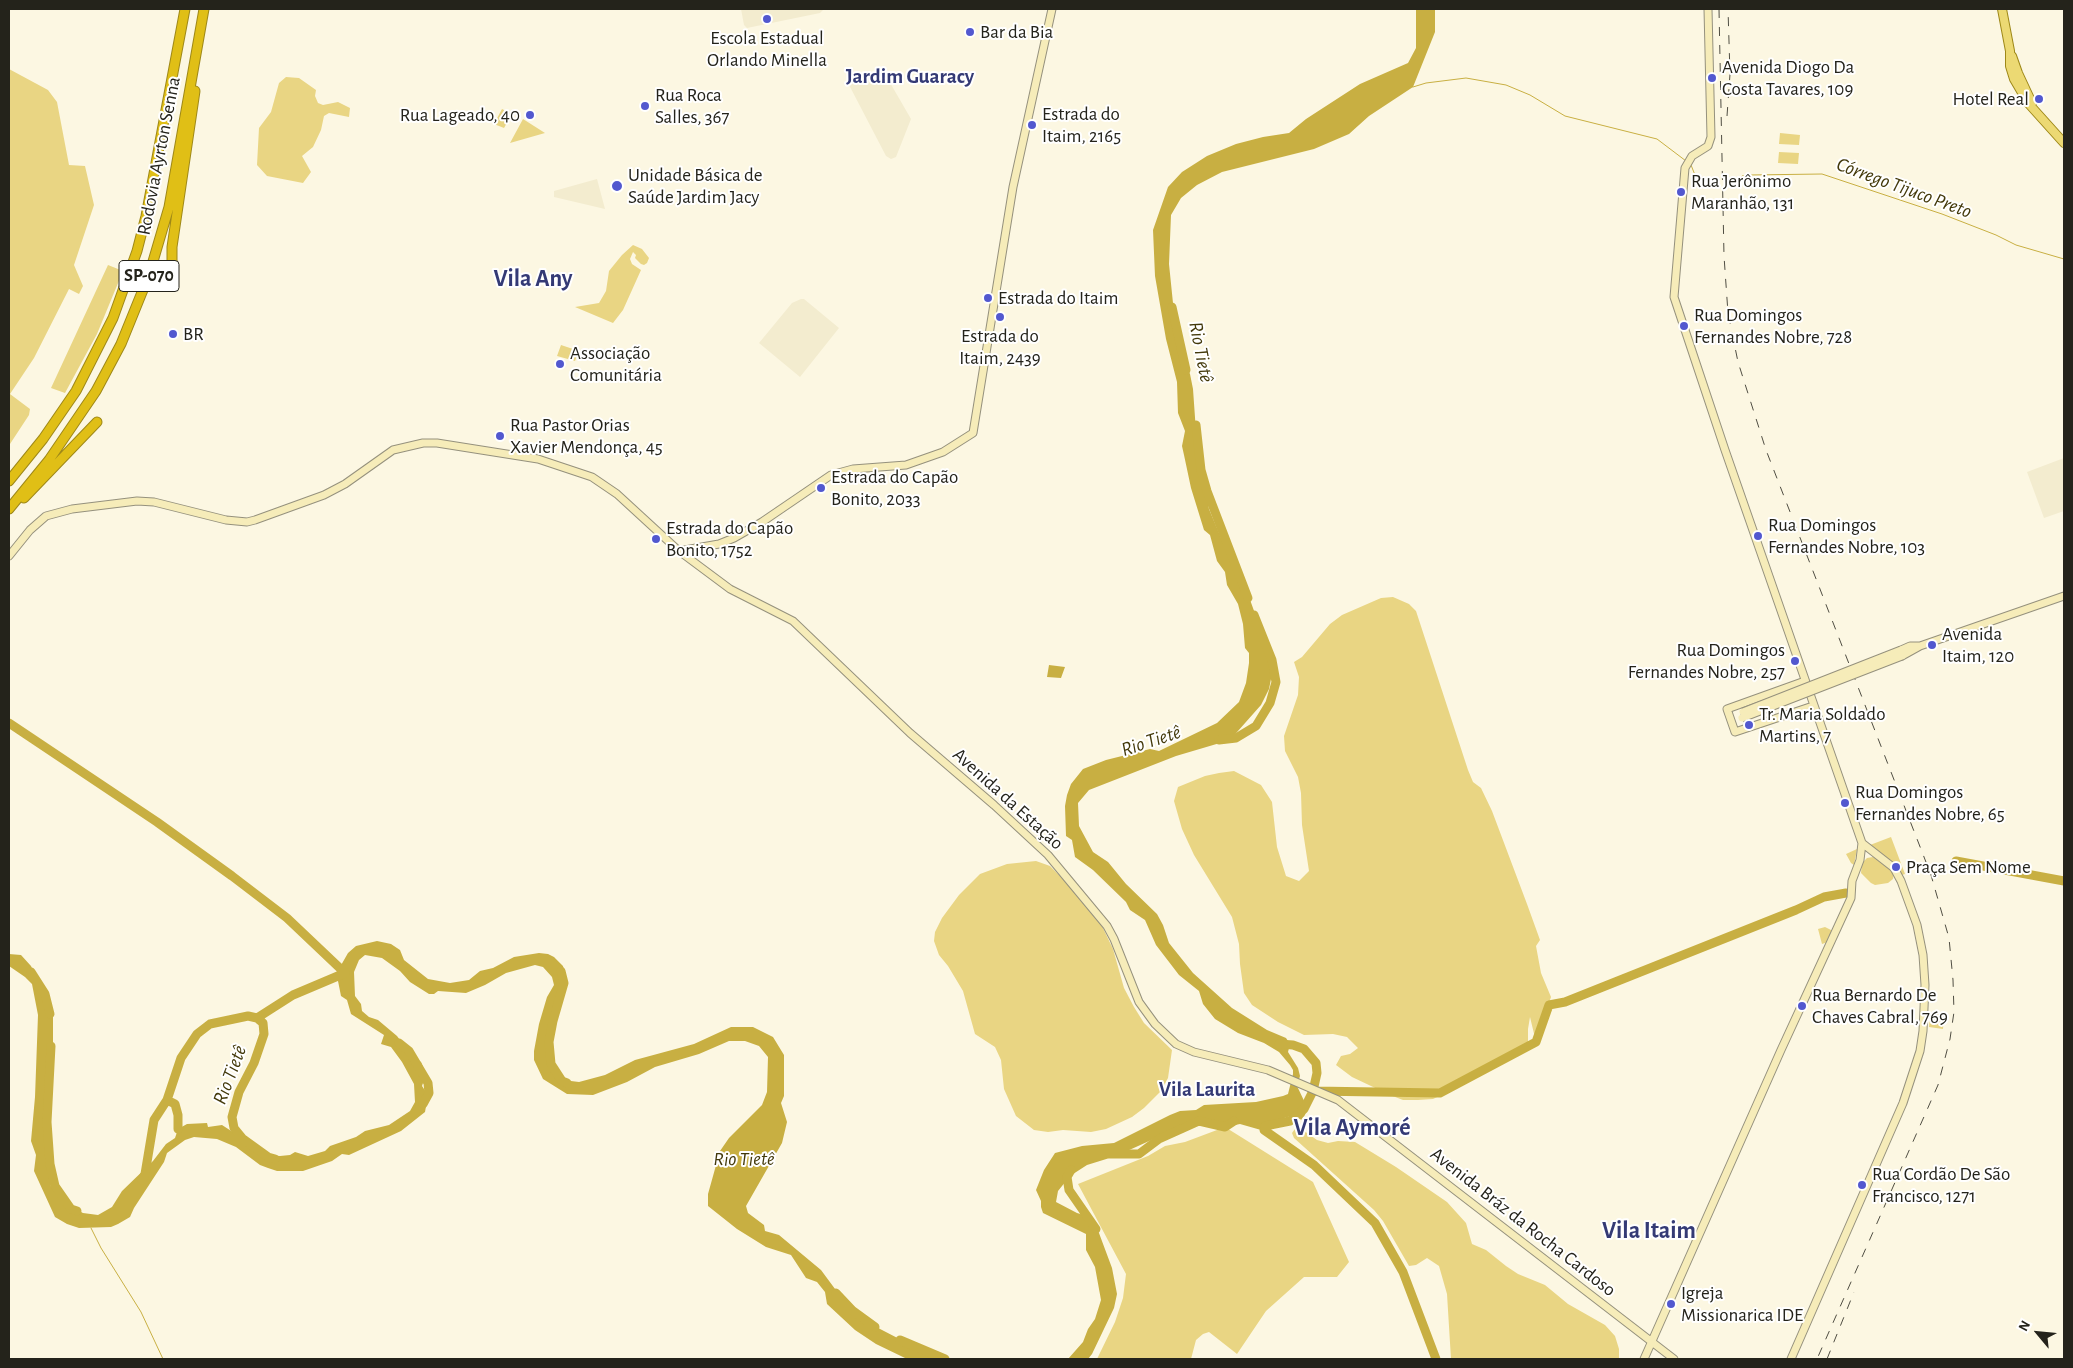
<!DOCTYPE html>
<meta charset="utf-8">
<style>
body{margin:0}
#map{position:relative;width:2073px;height:1368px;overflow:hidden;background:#fcf7e2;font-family:"Alegreya Sans",sans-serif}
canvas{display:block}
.frame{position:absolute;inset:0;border:10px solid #24231b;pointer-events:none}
.north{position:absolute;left:2013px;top:1308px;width:50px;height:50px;-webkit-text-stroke:4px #fff;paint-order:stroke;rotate:298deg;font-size:14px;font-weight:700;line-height:20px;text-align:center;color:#24231b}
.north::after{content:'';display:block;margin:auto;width:18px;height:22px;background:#24231b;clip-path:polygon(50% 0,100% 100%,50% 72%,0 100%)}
</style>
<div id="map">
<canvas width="2073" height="1368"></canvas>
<div class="frame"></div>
<div class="north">N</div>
</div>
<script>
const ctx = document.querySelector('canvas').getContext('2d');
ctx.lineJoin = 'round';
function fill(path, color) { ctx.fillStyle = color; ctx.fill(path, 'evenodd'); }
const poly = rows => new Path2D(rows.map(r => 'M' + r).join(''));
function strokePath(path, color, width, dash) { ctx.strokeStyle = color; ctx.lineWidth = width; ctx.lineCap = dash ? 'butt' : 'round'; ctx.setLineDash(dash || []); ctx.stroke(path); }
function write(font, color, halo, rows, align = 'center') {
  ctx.font = font + ' "Alegreya Sans",sans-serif'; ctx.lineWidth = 4; ctx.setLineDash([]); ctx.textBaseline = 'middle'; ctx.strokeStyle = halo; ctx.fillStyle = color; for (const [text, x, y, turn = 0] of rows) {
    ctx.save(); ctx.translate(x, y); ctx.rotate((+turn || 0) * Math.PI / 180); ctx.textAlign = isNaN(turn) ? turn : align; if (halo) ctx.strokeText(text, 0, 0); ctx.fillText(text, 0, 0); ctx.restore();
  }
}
const built = poly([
 [741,9,824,9,820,13,747,28,744,25],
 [885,74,911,119,896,157,891,159,886,156,848,83],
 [597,179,605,209,554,197,554,191],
 [801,299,804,299,839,328,800,377,759,343,792,303],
 [2064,458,2064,511,2044,518,2027,472]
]);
const green = poly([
 [9,69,48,90,57,102,69,165,85,166,94,205,74,265,83,286,79,294,69,289,34,358,10,394,30,409,29,415,10,444,9,451],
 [286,77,299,78,316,90,315,96,318,103,323,105,338,102,350,108,349,117,329,113,324,116,321,130,313,147,302,156,311,172,303,183,267,176,257,165,259,128,271,112,279,83],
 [502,109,512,114,504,128,494,124],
 [523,119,545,133,510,143],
 [1780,133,1800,135,1799,145,1779,144],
 [1779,152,1799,153,1798,164,1778,163],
 [633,245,642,249,649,258,647,263,644,265,641,264,635,258,636,255,633,252,630,259,632,264,641,270,623,310,613,323,575,307,599,303,606,291,609,271,622,255],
 [108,265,123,271,97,334,65,393,51,388],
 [561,345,579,351,575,361,557,356],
 [1393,597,1409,604,1416,611,1468,770,1473,782,1481,788,1492,811,1527,904,1540,940,1536,946,1541,973,1551,997,1536,1042,1530,1017,1528,1029,1528,1050,1514,1054,1489,1068,1461,1080,1446,1093,1433,1099,1418,1100,1403,1100,1390,1095,1352,1077,1336,1065,1341,1056,1350,1054,1358,1048,1347,1037,1333,1034,1304,1035,1278,1022,1252,1005,1244,993,1240,964,1239,944,1232,917,1194,855,1182,829,1174,801,1178,787,1205,776,1219,773,1234,771,1261,785,1272,802,1277,847,1286,876,1299,881,1309,871,1302,825,1301,793,1298,777,1285,751,1284,736,1298,695,1299,677,1294,662,1302,657,1330,624,1342,615,1381,598],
 [1891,837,1905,874,1902,875,1889,860,1870,845],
 [1857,849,1854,865,1851,863,1846,854],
 [1873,857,1883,862,1894,873,1893,879,1888,883,1875,885,1871,883,1861,873,1862,863,1867,858],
 [1036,861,1050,866,1064,880,1102,926,1113,949,1124,988,1134,1007,1144,1023,1172,1050,1168,1078,1161,1091,1144,1108,1132,1117,1106,1129,1091,1132,1063,1130,1048,1132,1034,1130,1016,1116,1004,1089,1001,1060,995,1047,975,1034,963,991,948,966,939,955,934,941,935,932,942,918,959,895,980,874,1007,864],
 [1825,927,1833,931,1828,942,1822,944,1818,929],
 [1930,1013,1944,1014,1943,1029,1929,1027],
 [1297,1126,1317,1140,1328,1143,1338,1141,1355,1142,1396,1167,1447,1202,1466,1223,1472,1244,1486,1250,1506,1266,1518,1274,1545,1285,1568,1304,1605,1325,1615,1336,1619,1349,1619,1359,1451,1359,1447,1294,1439,1266,1427,1258,1416,1265,1409,1266,1383,1221,1374,1210,1294,1138,1292,1133],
 [1225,1127,1313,1182,1349,1262,1337,1277,1304,1277,1266,1311,1237,1354,1209,1332,1203,1334,1196,1340,1191,1359,1097,1359,1115,1322,1123,1298,1126,1274,1078,1184,1148,1156,1165,1146,1185,1142]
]);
const water = poly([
 [1416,9,1435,9,1435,32,1413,87,1369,116,1349,134,1314,149,1222,172,1197,185,1181,198,1171,215,1169,264,1174,313,1181,353,1190,374,1193,389,1197,446,1209,509,1236,574,1249,597,1270,655,1272,674,1269,689,1261,705,1230,740,1176,756,1089,790,1078,803,1079,826,1093,852,1108,862,1126,884,1157,914,1163,925,1169,943,1193,973,1232,1008,1267,1030,1286,1038,1290,1044,1288,1052,1298,1068,1300,1076,1297,1086,1307,1107,1305,1115,1301,1120,1297,1115,1291,1116,1281,1119,1270,1130,1261,1130,1240,1124,1225,1127,1210,1121,1189,1123,1116,1156,1087,1165,1070,1176,1058,1191,1056,1202,1077,1213,1087,1216,1096,1225,1112,1268,1117,1294,1114,1308,1092,1354,1088,1359,1068,1359,1083,1342,1088,1329,1095,1319,1101,1300,1095,1267,1086,1250,1086,1234,1043,1213,1041,1207,1041,1201,1036,1190,1044,1170,1055,1153,1082,1146,1114,1143,1170,1115,1180,1111,1196,1110,1204,1105,1256,1102,1283,1096,1288,1094,1293,1074,1293,1070,1290,1065,1279,1052,1264,1043,1238,1033,1215,1019,1203,1004,1199,991,1179,975,1156,945,1145,920,1130,910,1126,902,1093,870,1075,857,1072,840,1066,836,1065,806,1067,795,1071,784,1083,769,1106,760,1150,749,1159,751,1217,723,1239,702,1246,683,1249,663,1249,653,1245,648,1243,624,1238,604,1227,585,1225,572,1217,561,1210,535,1204,530,1191,488,1184,455,1182,446,1185,431,1178,413,1177,382,1166,339,1155,276,1153,230,1168,187,1182,172,1207,156,1236,144,1263,137,1289,133,1306,119,1360,84,1408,63,1416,48],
 [1049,665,1065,667,1061,678,1047,677],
 [377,941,391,944,400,950,404,960,428,979,450,983,469,980,480,971,493,968,514,957,539,953,548,954,554,957,563,966,565,977,563,985,559,992,558,1006,548,1036,551,1067,556,1075,571,1081,579,1082,605,1075,635,1060,694,1044,731,1027,753,1027,773,1037,784,1055,784,1096,781,1103,787,1122,782,1143,746,1206,748,1213,764,1225,765,1231,779,1235,821,1270,855,1316,938,1359,905,1358,876,1344,855,1330,827,1304,825,1292,817,1282,806,1278,791,1255,766,1247,737,1229,708,1206,708,1194,720,1151,729,1138,762,1105,767,1092,768,1057,759,1046,745,1041,729,1041,699,1054,655,1067,627,1082,593,1095,567,1094,543,1079,534,1060,534,1051,539,1024,547,997,554,985,552,977,543,967,535,965,506,973,485,985,466,993,438,991,434,994,429,994,410,982,400,971,382,958,365,955,359,960,354,972,355,996,361,1004,362,1011,369,1017,378,1020,397,1036,412,1056,421,1062,426,1074,422,1086,428,1095,425,1112,401,1131,349,1155,342,1154,332,1161,303,1171,277,1171,268,1168,260,1165,236,1147,217,1139,194,1137,185,1140,167,1153,164,1162,134,1208,130,1217,118,1224,111,1227,79,1228,67,1224,55,1217,34,1171,36,1155,31,1141,35,1097,38,1015,32,984,25,977,9,966,9,954,21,955,31,966,53,1014,53,1054,48,1065,48,1087,44,1116,51,1187,64,1203,83,1213,98,1215,112,1207,122,1191,153,1161,166,1144,175,1138,178,1129,187,1124,207,1123,208,1127,222,1125,239,1136,257,1154,280,1156,290,1155,295,1152,308,1156,325,1151,330,1146,356,1137,365,1131,389,1125,410,1111,415,1102,414,1084,402,1062,391,1047,381,1044,384,1035,351,1014,347,1000,341,996,338,981,340,967,348,953,356,946]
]);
const stream = poly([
 [1413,87,1426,83,1466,78,1506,85,1530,95,1565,116,1657,139,1686,161],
 [1691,165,1695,175,1717,181],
 [1733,185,1742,176,1748,175,1822,174,1942,214,1996,235,2016,245,2064,259],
 [91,1228,101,1248,141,1312,163,1359]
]);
const river = poly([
 [1172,307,1186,370],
 [1196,425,1201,470,1207,491,1248,598],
 [9,723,157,822,232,876,287,918,345,973,293,995,257,1018],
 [1219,740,1236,738,1256,726,1270,703,1276,682,1272,660,1254,615],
 [1956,861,2064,881],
 [561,971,564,983,553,1021,549,1042,551,1064,562,1081,567,1083],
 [31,972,45,994,50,1014],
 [399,1043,409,1051,428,1083,429,1093,423,1104],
 [51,1046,47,1122,50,1164,55,1186,71,1209,77,1211],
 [1314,1091,1440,1093,1536,1042,1549,1005,1565,1002,1796,910,1824,897,1846,893],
 [167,1100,175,1104,178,1115,178,1129],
 [1265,1126,1290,1121,1304,1109,1313,1091,1317,1073,1316,1063,1304,1049,1293,1045,1279,1044],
 [1264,1130,1314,1165,1375,1223,1403,1272,1436,1359],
 [1110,1154,1139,1154,1159,1139,1199,1121,1225,1127,1234,1121],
 [1071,1170,1067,1177,1069,1190,1096,1229],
 [142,1180,145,1174,154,1120,167,1100,181,1058,197,1034,210,1024,248,1016,257,1018,263,1023,264,1034,254,1063,239,1092,232,1117,234,1128,243,1139,268,1157,275,1159],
 [836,1293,853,1311,875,1327],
 [900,1340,945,1359]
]);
const secondary = poly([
 [679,551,730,589,793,621,910,733,994,805,1048,855,1107,926,1114,939,1139,1002,1155,1024,1176,1044,1194,1052,1268,1070,1338,1100,1674,1359],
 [9,556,30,530,46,516,72,509,137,501,154,502,226,520,247,522,255,520,324,495,345,484,393,450,423,443,437,443,538,459,592,477,617,494,679,551,719,544,734,538,762,522,831,475,853,469,906,465,943,452,973,433,1013,187,1052,9],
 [1901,650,1910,646,1920,646,2064,596],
 [1902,656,1920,646],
 [1805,681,1727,709,1735,732,1813,706],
 [1644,1359,1781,1050,1851,898,1852,881,1860,860,1862,843,1725,450,1674,297,1685,168,1692,156,1708,146,1711,137,1708,9],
 [1791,1359,1903,1103,1920,1051,1923,1031,1925,985,1923,955,1917,925,1901,881,1894,868,1862,843]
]);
const primary = poly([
 [2002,9,2010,51,2010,66,2014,79,2028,103,2064,143],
 [2012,56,2018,73,2032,103]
]);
const highway = poly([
 [172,272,172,247,195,91],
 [9,481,43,439,76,391,113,318,137,251,146,216,185,9],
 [24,498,97,422],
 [9,509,49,460,96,391,121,344,149,275,169,207,204,9]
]);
const rail = poly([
 [1719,9,1724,256,1728,313,1738,362,1766,450,1931,875,1949,938,1953,980,1954,1012,1950,1039,1938,1085,1817,1359],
 [1727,116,1730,74,1728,9],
 [1827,1359,1854,1292]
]);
const secondaryBridge = poly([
 [1743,712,1901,650],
 [1742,718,1902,656]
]);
const markers = [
 [767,19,5,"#5258cf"],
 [970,32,5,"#5258cf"],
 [1712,78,5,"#5258cf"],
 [2039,99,5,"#5258cf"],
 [645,106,5,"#5258cf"],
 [530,115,5,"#5258cf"],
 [1032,125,5,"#5258cf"],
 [617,186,6,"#5258cf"],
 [1681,192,5,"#5258cf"],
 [988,298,5,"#5258cf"],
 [1000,317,5,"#5258cf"],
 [1684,326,5,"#5258cf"],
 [173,334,5,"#5258cf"],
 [560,364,5,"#5258cf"],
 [500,436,5,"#5258cf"],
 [821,488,5,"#5258cf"],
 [1758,536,5,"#5258cf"],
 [656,539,5,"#5258cf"],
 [1932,645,5,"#5258cf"],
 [1795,661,5,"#5258cf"],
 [1749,725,5,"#5258cf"],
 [1845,803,5,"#5258cf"],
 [1896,867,5,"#5258cf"],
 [1802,1006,5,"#5258cf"],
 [1862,1185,5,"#5258cf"],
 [1671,1304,5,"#5258cf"]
];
const shields = [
 [149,276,60]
];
const shieldNames = [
 ["SP-070",149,276]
];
const poiNames = [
 ["Bar da Bia",980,32],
 ["Escola Estadual",767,38,"center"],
 ["Orlando Minella",767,60,"center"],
 ["Avenida Diogo Da",1722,67],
 ["Costa Tavares, 109",1722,89],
 ["Rua Roca",655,95],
 ["Salles, 367",655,117],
 ["Hotel Real",2029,99,"right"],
 ["Estrada do",1042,114],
 ["Itaim, 2165",1042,136],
 ["Rua Lageado, 40",520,115,"right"],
 ["Unidade Básica de",628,175],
 ["Saúde Jardim Jacy",628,197],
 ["Rua Jerônimo",1691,181],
 ["Maranhão, 131",1691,203],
 ["Estrada do Itaim",998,298],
 ["Rua Domingos",1694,315],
 ["Fernandes Nobre, 728",1694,337],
 ["BR",183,334],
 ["Estrada do",1000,336,"center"],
 ["Itaim, 2439",1000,358,"center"],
 ["Associação",570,353],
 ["Comunitária",570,375],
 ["Rua Pastor Orias",510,425],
 ["Xavier Mendonça, 45",510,447],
 ["Estrada do Capão",831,477],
 ["Bonito, 2033",831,499],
 ["Rua Domingos",1768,525],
 ["Fernandes Nobre, 103",1768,547],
 ["Estrada do Capão",666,528],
 ["Bonito, 1752",666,550],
 ["Avenida",1942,634],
 ["Itaim, 120",1942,656],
 ["Rua Domingos",1785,650,"right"],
 ["Fernandes Nobre, 257",1785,672,"right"],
 ["Tr. Maria Soldado",1759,714],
 ["Martins, 7",1759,736],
 ["Rua Domingos",1855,792],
 ["Fernandes Nobre, 65",1855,814],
 ["Praça Sem Nome",1906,867],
 ["Rua Bernardo De",1812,995],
 ["Chaves Cabral, 769",1812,1017],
 ["Rua Cordão De São",1872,1174],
 ["Francisco, 1271",1872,1196],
 ["Igreja",1681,1293],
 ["Missionarica IDE",1681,1315]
];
const streetNames = [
 ["Rodovia Ayrton Senna",159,156,-79],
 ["Avenida da Estação",1008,799,42],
 ["Avenida Bráz da Rocha Cardoso",1523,1222,38]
];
const waterNames = [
 ["Córrego Tijuco Preto",1904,188,20],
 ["Rio Tietê",1201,352,79],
 ["Rio Tietê",1151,741,-18],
 ["Rio Tietê",230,1075,-69],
 ["Rio Tietê",744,1159]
];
const quarterNames = [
 ["Jardim Guaracy",910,77],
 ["Vila Laurita",1207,1090]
];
const districtNames = [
 ["Vila Any",533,279],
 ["Vila Aymoré",1352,1128],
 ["Vila Itaim",1649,1231]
];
fill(built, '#f3eccf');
fill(green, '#e9d583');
fill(water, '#c8af42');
strokePath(stream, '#c8af42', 1);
strokePath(river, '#c8af42', 9);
strokePath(secondary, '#95917d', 9);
strokePath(primary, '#9e8818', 10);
strokePath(highway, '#9e8818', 11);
strokePath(secondary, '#f6ecb9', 7);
strokePath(primary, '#ecd973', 8);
strokePath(highway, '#e0bf16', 9);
strokePath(rail, '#4f4d42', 1, [9, 9]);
strokePath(secondaryBridge, '#95917d', 9, []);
strokePath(secondaryBridge, '#f6ecb9', 7);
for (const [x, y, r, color] of markers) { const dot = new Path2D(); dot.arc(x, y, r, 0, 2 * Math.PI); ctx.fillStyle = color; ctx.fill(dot); strokePath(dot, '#fff', 2); }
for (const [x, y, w] of shields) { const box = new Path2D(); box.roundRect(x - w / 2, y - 15.5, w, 31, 4); ctx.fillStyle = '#fff'; ctx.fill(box); strokePath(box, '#24231b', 1); }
write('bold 18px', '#24231b', null, shieldNames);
write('19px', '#24231b', '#fff', poiNames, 'left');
write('19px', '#24231b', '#fff', streetNames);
write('italic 20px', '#43390a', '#fff', waterNames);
write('bold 21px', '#343a75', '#fff', quarterNames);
write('bold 24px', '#343a75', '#fff', districtNames);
</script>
